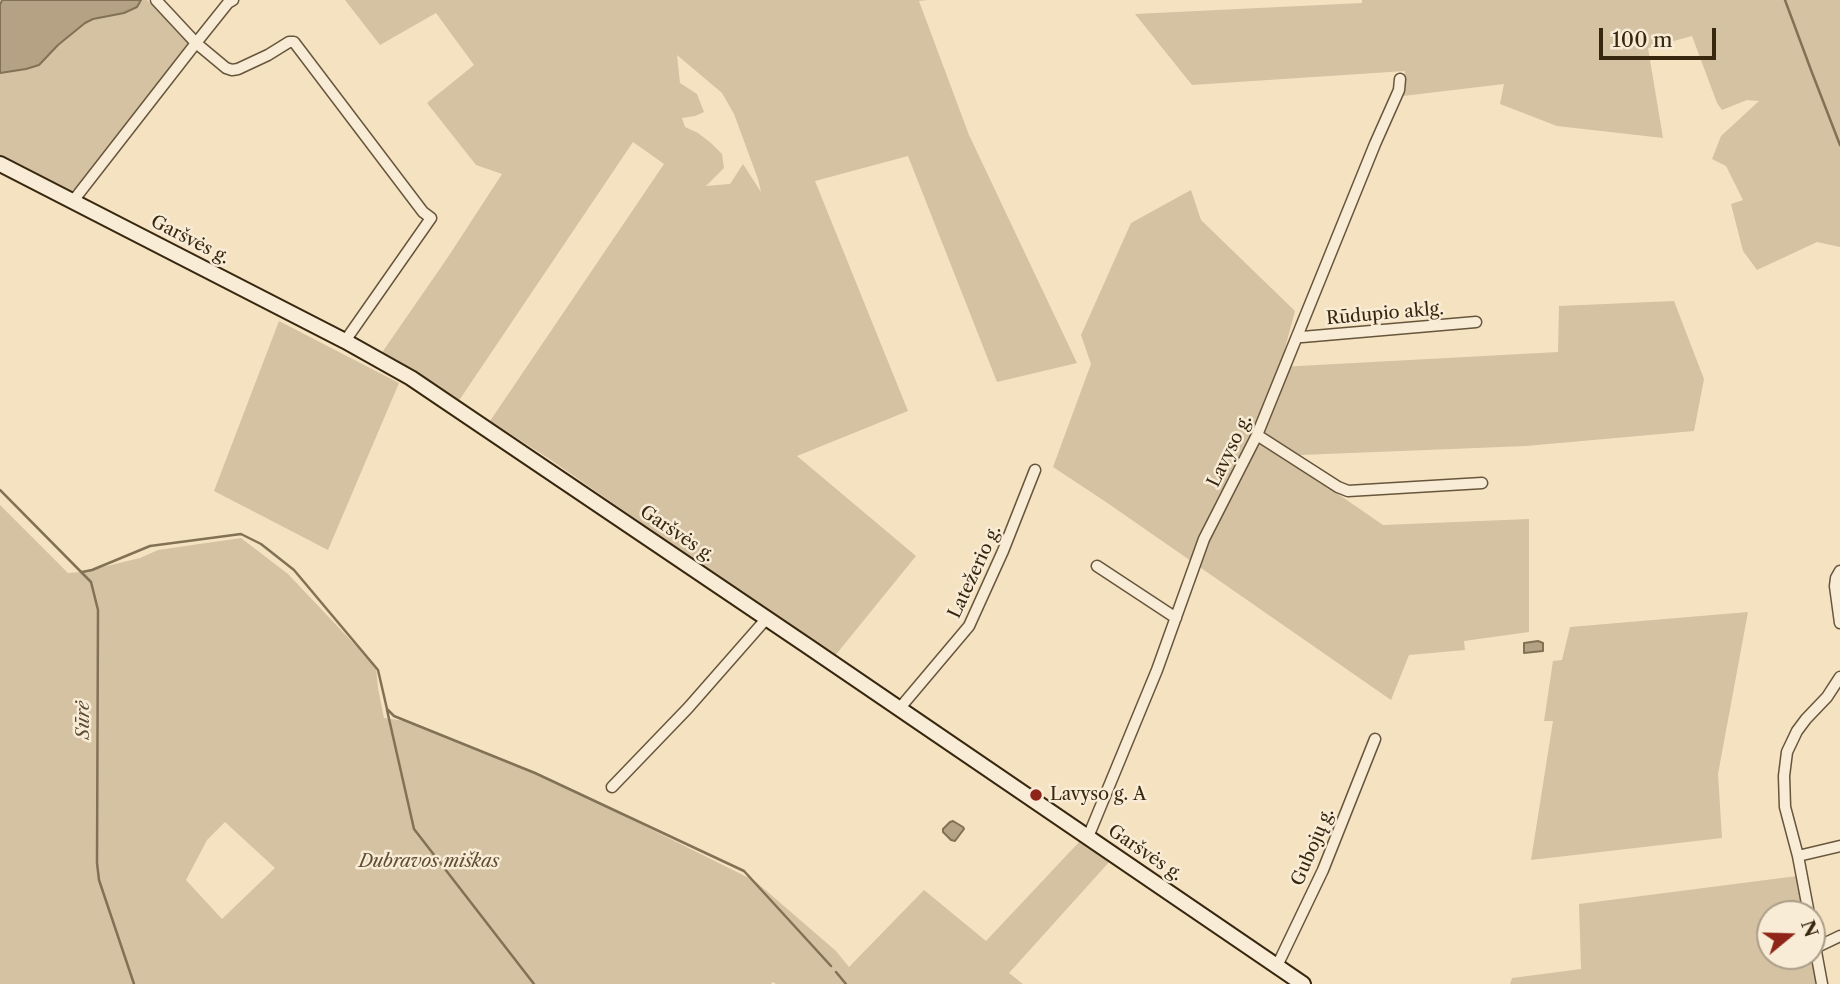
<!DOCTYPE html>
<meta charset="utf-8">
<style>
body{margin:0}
#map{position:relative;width:1840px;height:984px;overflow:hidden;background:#f5e2c1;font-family:"Libre Caslon Text",serif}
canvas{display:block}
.north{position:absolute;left:1756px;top:900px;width:70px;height:70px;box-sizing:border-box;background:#f8ecd7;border:2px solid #ab9d87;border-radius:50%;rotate:71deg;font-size:19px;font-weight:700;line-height:28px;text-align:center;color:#38270f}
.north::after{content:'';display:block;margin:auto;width:24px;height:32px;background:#8f2418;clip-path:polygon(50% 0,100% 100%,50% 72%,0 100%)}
.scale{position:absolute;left:1599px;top:28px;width:117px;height:32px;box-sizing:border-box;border:4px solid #38270f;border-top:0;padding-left:9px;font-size:21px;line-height:24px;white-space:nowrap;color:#38270f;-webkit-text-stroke:5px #f8ecd7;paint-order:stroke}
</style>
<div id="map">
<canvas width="1840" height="984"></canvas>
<div class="north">N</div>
<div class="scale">100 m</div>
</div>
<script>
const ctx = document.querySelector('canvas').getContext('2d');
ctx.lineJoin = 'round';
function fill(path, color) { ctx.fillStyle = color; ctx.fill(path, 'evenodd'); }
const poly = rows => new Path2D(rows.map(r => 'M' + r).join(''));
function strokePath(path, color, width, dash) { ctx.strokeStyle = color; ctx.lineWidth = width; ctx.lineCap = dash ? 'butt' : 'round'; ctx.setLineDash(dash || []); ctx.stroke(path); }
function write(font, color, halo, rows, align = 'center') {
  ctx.font = font + ' "Libre Caslon Text",serif'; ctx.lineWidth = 5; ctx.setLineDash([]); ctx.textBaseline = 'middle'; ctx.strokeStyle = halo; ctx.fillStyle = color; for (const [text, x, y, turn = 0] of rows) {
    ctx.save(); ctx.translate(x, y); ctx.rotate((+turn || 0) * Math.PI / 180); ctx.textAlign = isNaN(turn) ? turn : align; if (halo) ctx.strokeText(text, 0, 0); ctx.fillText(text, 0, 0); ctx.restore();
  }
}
const green = poly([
 [141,0,147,0,190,40,79,188,65,193,0,157,0,73,39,65,58,45,85,23,93,19,124,13,137,7],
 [345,0,928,0,919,1,969,135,1077,363,997,382,908,156,815,181,908,411,797,456,916,556,834,657,548,458,490,421,664,164,633,142,458,402,381,354,448,257,502,174,476,165,427,103,474,65,436,13,380,45],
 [677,55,722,93,734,114,758,179,761,192,743,164,730,184,706,186,724,168,722,154,711,143,698,133,685,127,682,118,695,116,704,112,697,94,680,83],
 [1362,0,1840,0,1840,247,1817,242,1757,270,1743,251,1731,204,1743,200,1726,166,1712,159,1721,136,1759,101,1747,100,1722,110,1717,103,1692,36,1648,48,1663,138,1557,126,1500,104,1504,84,1403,96,1405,71,1192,85,1135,14,1362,3],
 [1191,190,1201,220,1295,311,1280,367,1558,352,1559,306,1674,301,1704,379,1694,431,1526,446,1301,455,1296,465,1383,525,1529,519,1529,632,1464,641,1465,650,1409,655,1391,700,1106,502,1053,467,1091,364,1081,335,1131,223],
 [279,321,399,383,328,550,214,491],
 [0,505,68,573,82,572,140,558,158,550,241,538,288,574,376,667,378,688,384,718,405,721,552,780,755,881,836,951,849,967,924,890,986,941,1081,840,1111,860,1009,973,1023,984,776,984,773,982,771,984,0,984],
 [225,822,275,868,222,919,186,880,207,840],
 [1748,612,1718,774,1722,838,1531,860,1553,721,1544,721,1553,661,1562,660,1570,627],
 [1797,876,1804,914,1770,914,1770,956,1812,956,1818,984,1510,984,1512,978,1581,969,1579,904]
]);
const water = poly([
 [2,0,141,0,137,7,124,13,93,19,85,23,58,45,39,65,26,69,0,73,0,5,2,0],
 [1538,641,1543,643,1543,651,1524,653,1524,643,1538,641],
 [953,821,963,827,964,829,955,841,951,840,943,832,943,829,950,822,953,821]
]);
const stream = poly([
 [1785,0,1811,70,1840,145],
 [0,490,91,582,98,610,97,863,99,880,134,984],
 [82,572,92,570,150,546,241,534,261,544,294,570,378,670,387,709,394,716,535,773,744,871,831,966],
 [387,710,414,829,534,984],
 [836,972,846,984]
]);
const street = poly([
 [156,0,196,43,226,68,232,70,238,69,268,55,289,42,294,42,423,212,431,218,345,341],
 [73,201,196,43,228,3,233,0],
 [1297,336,1302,337,1476,322],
 [1257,435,1338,487,1348,491,1482,483],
 [1097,566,1176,618],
 [1840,571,1836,578,1835,586,1840,623],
 [899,709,969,626,1003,551,1035,470],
 [612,787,688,708,767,618],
 [1088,837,1157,670,1204,539,1257,435,1375,144,1399,90,1400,79],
 [1798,856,1840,846],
 [1809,914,1798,856,1785,807,1784,776,1787,752,1797,731,1806,719,1827,697,1840,677],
 [1812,930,1822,984],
 [1815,948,1840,936],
 [1277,966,1323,870,1375,739]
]);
const secondary = poly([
 [0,164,345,341,411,378,809,647,1303,984]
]);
const markers = [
 [1036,795,7,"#8f2418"]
];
const streetNames = [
 ["Garšvės g.",190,240,27],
 ["Rūdupio aklg.",1385,314,-5],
 ["Lavyso g.",1230,451,-64],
 ["Garšvės g.",677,534,34],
 ["Latežerio g.",975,572,-65],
 ["Gubojų g.",1313,847,-67],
 ["Garšvės g.",1145,853,34]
];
const poiNames = [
 ["Lavyso g. A",1050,795]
];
const parkNames = [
 ["Dubravos miškas",429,862]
];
const waterNames = [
 ["Sūrė",84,720,-90]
];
fill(green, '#d5c2a3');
fill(water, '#b5a284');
strokePath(water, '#837155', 2);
strokePath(stream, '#837155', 2.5);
strokePath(street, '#67563c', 13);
strokePath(secondary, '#38270f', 18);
strokePath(street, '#f8ecd7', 10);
strokePath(secondary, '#f8ecd7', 14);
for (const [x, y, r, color] of markers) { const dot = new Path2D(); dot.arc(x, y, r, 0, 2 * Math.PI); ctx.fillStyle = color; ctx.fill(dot); strokePath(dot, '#f8ecd7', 2.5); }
write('18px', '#38270f', '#f8ecd7', streetNames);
write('18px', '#38270f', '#f8ecd7', poiNames, 'left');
write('italic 18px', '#5f4e34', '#f8ecd7', parkNames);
write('italic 19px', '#5e4c32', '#f8ecd7', waterNames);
</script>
